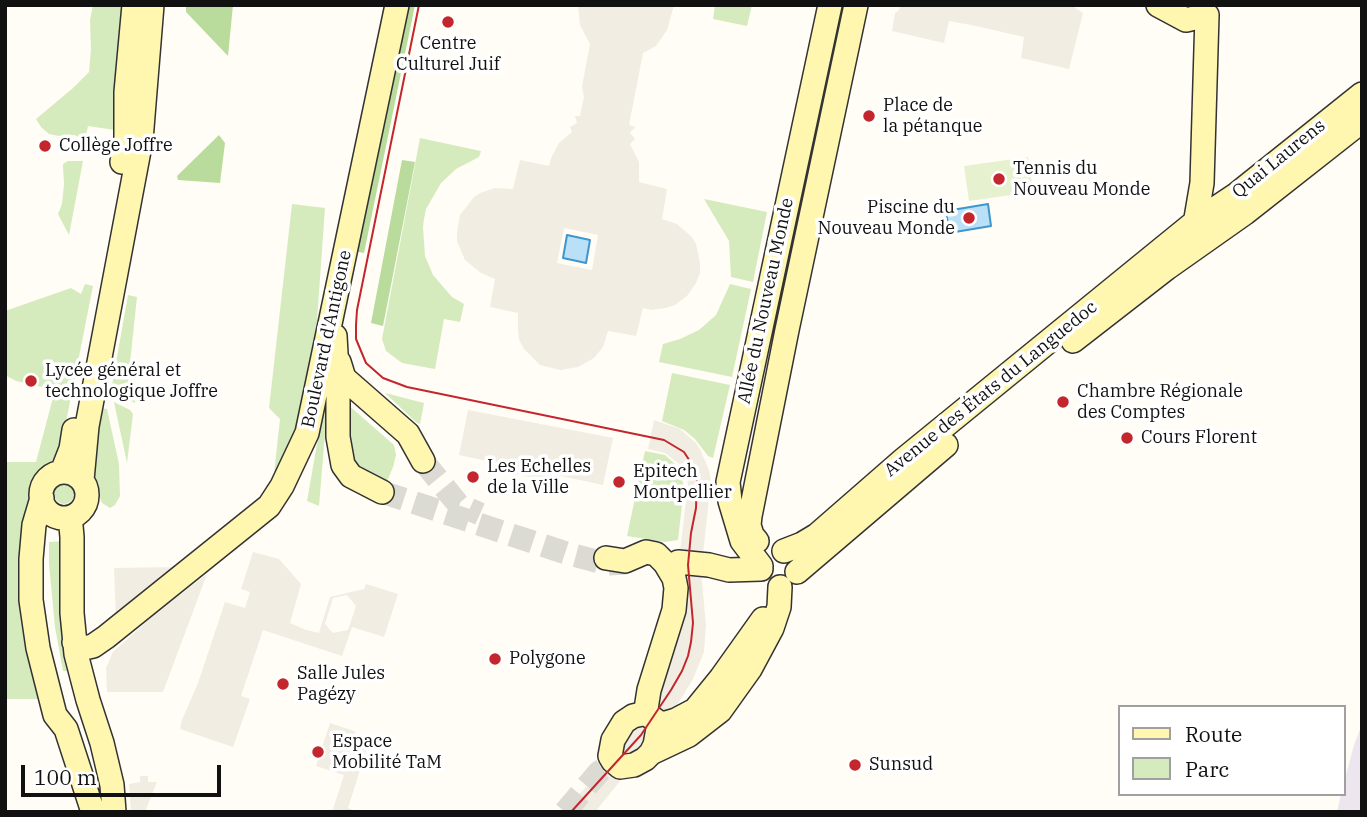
<!DOCTYPE html>
<meta charset="utf-8">
<style>
body{margin:0}
#map{position:relative;width:1367px;height:817px;overflow:hidden;background:#fffdf5;font-family:"IBM Plex Serif",serif}
canvas{display:block}
.frame{position:absolute;inset:0;border:7px solid #111;pointer-events:none}
.legend{position:absolute;left:1118px;top:705px;width:228px;height:91px;box-sizing:border-box;background:#fff;border:2px solid #a0a0a0;margin:0;padding:9px 12px;list-style:none;font-size:21px;color:#111}
.legend li{display:flex;align-items:center;gap:14px;height:35px}
.legend b{width:35px;border:2px solid #a0a0a0}
.scale{position:absolute;left:21px;top:765px;width:200px;height:32px;box-sizing:border-box;border:4px solid #111;border-top:0;padding-left:9px;font-size:21px;line-height:24px;white-space:nowrap;color:#111;-webkit-text-stroke:5px #fff;paint-order:stroke}
</style>
<div id="map">
<canvas width="1367" height="817"></canvas>
<div class="frame"></div>
<ul class="legend">
<li><b style="height:9px;background:#fff6b0"></b>Route</li>
<li><b style="height:19px;background:#d5ebbd"></b>Parc</li>
</ul>
<div class="scale">100 m</div>
</div>
<script>
const ctx = document.querySelector('canvas').getContext('2d');
ctx.lineJoin = 'round';
function fill(path, color) { ctx.fillStyle = color; ctx.fill(path, 'evenodd'); }
const poly = rows => new Path2D(rows.map(r => 'M' + r).join(''));
function strokePath(path, color, width, dash) { ctx.strokeStyle = color; ctx.lineWidth = width; ctx.lineCap = dash ? 'butt' : 'round'; ctx.setLineDash(dash || []); ctx.stroke(path); }
function write(font, color, halo, rows, align = 'center') {
  ctx.font = font + ' "IBM Plex Serif",serif'; ctx.lineWidth = 7; ctx.setLineDash([]); ctx.textBaseline = 'middle'; ctx.strokeStyle = halo; ctx.fillStyle = color; for (const [text, x, y, turn = 0] of rows) {
    ctx.save(); ctx.translate(x, y); ctx.rotate((+turn || 0) * Math.PI / 180); ctx.textAlign = isNaN(turn) ? turn : align; if (halo) ctx.strokeText(text, 0, 0); ctx.fillText(text, 0, 0); ctx.restore();
  }
}
const industrial = poly([
 [1362,724,1362,812,1337,812,1341,794,1344,794,1344,782,1354,745]
]);
const green = poly([
 [93,5,123,5,121,131,88,126,85,139,74,135,59,136,49,134,41,127,36,119,73,88,89,72,91,49,90,20],
 [715,5,752,5,747,26,713,19],
 [420,138,481,151,479,157,456,169,441,183,426,209,424,219,423,227,425,256,433,275,452,297,464,304,460,322,444,319,435,369,402,363,386,351,382,339],
 [68,161,83,161,69,235,58,214,62,204,64,184,63,166,63,164],
 [704,199,767,212,753,282,731,277,729,241],
 [292,204,325,208,315,348,299,429,273,483,280,419,269,408],
 [85,284,93,286,60,452,41,473,35,484,32,508,41,699,5,699,5,462,36,462,55,390,16,381,5,375,5,311,71,288,81,294],
 [730,284,751,289,732,377,659,362,663,344,680,339,699,330,716,315],
 [128,295,137,297,127,391,135,393,135,403,111,391],
 [672,373,730,385,713,458,708,456,695,439,684,430,662,421],
 [326,393,327,394,326,421,319,506,307,501],
 [385,393,424,403,420,424,417,423],
 [114,402,130,410,133,414,127,463],
 [346,403,394,445,396,455,393,467,386,484,357,468,349,458],
 [97,408,107,409,119,464,120,496,115,505,110,508,102,503,89,471],
 [645,451,665,455,675,464,680,473,684,486,678,540,665,542,627,536],
 '54 494a10 10 0 1 1 20 0a10 10 0 1 1-20 0Z',
 [67,541,73,671,63,671,55,627,49,564,49,542]
]);
const forest = poly([
 [186,5,233,5,228,56,186,12],
 [388,5,415,5,364,253,339,248],
 [219,135,225,143,220,183,178,180,177,176],
 [402,160,415,162,383,326,371,323]
]);
const pitch = poly([
 [1028,157,1033,192,969,201,964,166]
]);
const plaza = poly([
 [578,5,674,5,667,30,656,46,643,53,629,125,635,127,634,129,632,130,630,133,635,139,630,144,639,162,639,182,667,189,662,219,677,224,692,237,696,244,700,263,700,273,696,283,687,296,675,305,666,308,651,310,643,308,636,336,608,331,603,347,594,358,578,367,560,370,540,365,524,349,519,340,518,330,518,313,490,307,495,279,481,273,465,260,457,241,457,232,460,215,474,197,480,193,495,188,513,189,520,160,549,166,552,156,559,143,572,132,570,127,577,123,575,116,580,116,584,97,582,87,590,44,580,25],
 [564,228,598,235,592,270,557,263],
 [900,5,1071,5,1083,13,1069,69,1021,58,1024,37,971,25,949,21,944,43,892,31,895,13,899,10],
 [468,410,613,438,603,485,552,474,550,481,509,473,510,466,459,455],
 [654,420,680,429,696,443,700,449,709,470,711,481,701,572,706,625,704,652,693,679,663,728,595,812,563,812,605,766,638,725,660,691,676,647,680,627,680,552,688,484,683,467,665,453,648,449],
 [253,552,279,559,301,584,290,623,306,630,319,633,330,597,364,589,366,584,398,594,384,637,352,627,342,656,263,630,241,696,250,699,233,747,180,729,182,720,198,683,225,602,245,608,250,592,241,589],
 [347,595,356,606,348,630,333,633,325,624,333,598],
 [183,567,116,621,114,568],
 [207,574,163,692,107,692,106,668,113,652,154,615],
 [330,723,354,731,367,748,348,808,353,810,352,812,332,812,344,775,316,766],
 [140,776,148,776,148,782,157,782,145,812,131,812,129,784,140,782]
]);
const water = poly([
 [988,204,991,226,949,233,946,211,988,204],
 [567,235,590,240,586,263,563,258,567,235]
]);
const secondaryTunnel = poly([
 [423,461,458,504,480,514],
 [382,492,566,553,607,564,626,563],
 [565,812,599,772,605,768,616,764]
]);
const secondary = poly([
 [1158,5,1186,20,1207,15,1202,183,1194,230],
 [122,162,126,140,126,92,134,5],
 [335,336,338,388,338,437,343,465,351,476,382,492],
 [1073,341,1167,268,1245,213,1362,121],
 [339,362,344,378,408,434,423,461],
 [62,472,71,449,74,430],
 '41 495a23 23 0 1 1 46 0a23 23 0 1 1-46 0Z',
 [82,480,87,426,141,140,152,5],
 [42,498,34,525,31,559,31,600,38,648,55,715,66,729,93,812],
 [66,518,71,526,72,537,72,613,76,654,88,700,102,743,112,785,114,812],
 [757,541,752,535,749,525,750,516,787,330,856,5],
 [784,551,802,544,817,535,903,460,1152,257,1195,222,1237,194,1362,94],
 [606,558,625,561,646,552,656,554,665,563,674,578,676,588,674,610,649,690,646,709,647,714],
 [678,562,709,565,729,570,761,569],
 [761,566,742,541,730,501,728,482,830,5],
 [797,572,946,445],
 [74,642,79,646,84,648,93,646,106,637,269,506,282,486,307,433,397,5],
 [642,714,647,714,659,723,655,745,651,753,645,759,634,765,620,767,613,761,610,756,613,740,624,722,633,716,642,714],
 [659,723,666,723,676,720,695,710,721,678,763,619],
 [651,753,689,735,720,711,750,669,772,628,779,607,780,587]
]);
const tram = poly([
 [419,5,357,310,356,325,356,339,366,363,383,378,407,387,664,440,684,452,693,466,697,481,696,508,691,533,688,565,693,623,691,642,688,656,682,671,671,690,641,735,571,812]
]);
const markers = [
 [448,22,7,"#c4262e"],
 [869,116,7,"#c4262e"],
 [45,146,7,"#c4262e"],
 [999,179,7,"#c4262e"],
 [969,218,7,"#c4262e"],
 [31,381,7,"#c4262e"],
 [1063,402,7,"#c4262e"],
 [1127,438,7,"#c4262e"],
 [473,477,7,"#c4262e"],
 [619,482,7,"#c4262e"],
 [495,659,7,"#c4262e"],
 [283,684,7,"#c4262e"],
 [318,752,7,"#c4262e"],
 [855,765,7,"#c4262e"]
];
const poiNames = [
 ["Centre",448,44,"center"],
 ["Culturel Juif",448,65,"center"],
 ["Place de",883,106],
 ["la pétanque",883,127],
 ["Collège Joffre",59,146],
 ["Tennis du",1013,169],
 ["Nouveau Monde",1013,190],
 ["Piscine du",955,208,"right"],
 ["Nouveau Monde",955,229,"right"],
 ["Lycée général et",45,371],
 ["technologique Joffre",45,392],
 ["Chambre Régionale",1077,392],
 ["des Comptes",1077,413],
 ["Cours Florent",1141,438],
 ["Les Echelles",487,467],
 ["de la Ville",487,488],
 ["Epitech",633,472],
 ["Montpellier",633,493],
 ["Polygone",509,659],
 ["Salle Jules",297,674],
 ["Pagézy",297,695],
 ["Espace",332,742],
 ["Mobilité TaM",332,763],
 ["Sunsud",869,765]
];
const streetNames = [
 ["Quai Laurens",1279,159,-39],
 ["Allée du Nouveau Monde",766,301,-78],
 ["Boulevard d'Antigone",327,339,-78],
 ["Avenue des États du Languedoc",991,389,-39]
];
fill(industrial, '#eee6ef');
fill(green, '#d5ebbd');
fill(forest, '#b9dc9c');
fill(pitch, '#e6f2cf');
fill(plaza, '#f1ede2');
fill(water, '#b9e0f7');
strokePath(water, '#3f96cf', 2);
strokePath(secondaryTunnel, '#dbdad3', 23, [23, 11]);
strokePath(secondary, '#333', 26);
strokePath(secondary, '#fff6b0', 23);
strokePath(tram, '#c4262e', 2);
for (const [x, y, r, color] of markers) { const dot = new Path2D(); dot.arc(x, y, r, 0, 2 * Math.PI); ctx.fillStyle = color; ctx.fill(dot); strokePath(dot, '#fff', 2.5); }
write('18px', '#111', '#fff', poiNames, 'left');
write('18px', '#111', '#fff', streetNames);
</script>
